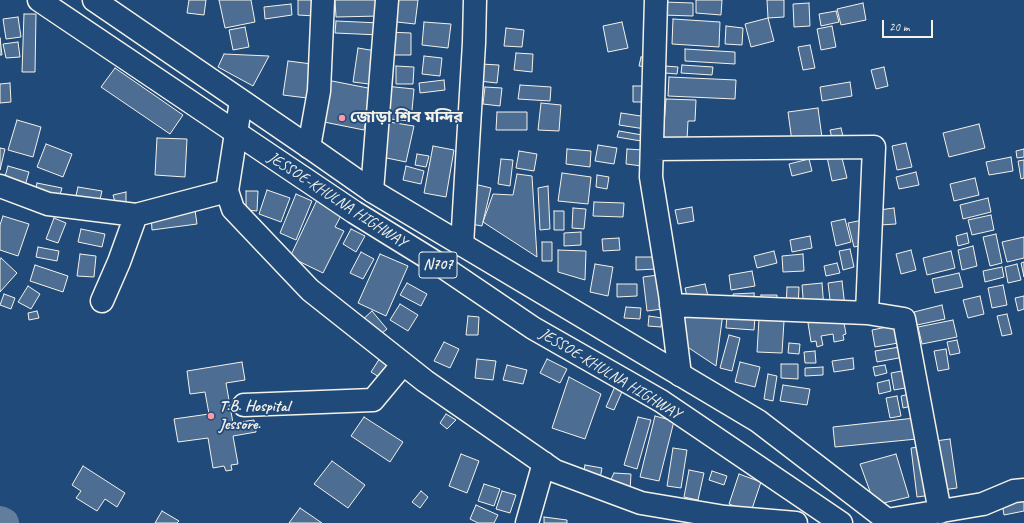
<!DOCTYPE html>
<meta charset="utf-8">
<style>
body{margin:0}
#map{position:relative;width:1024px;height:523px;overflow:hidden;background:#1f4a7a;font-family:Caveat,sans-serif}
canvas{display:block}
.scale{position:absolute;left:882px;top:20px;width:51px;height:18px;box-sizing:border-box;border:2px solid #f4f1e8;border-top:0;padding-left:5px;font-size:12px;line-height:14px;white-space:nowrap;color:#f4f1e8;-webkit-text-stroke:3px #1f4a7a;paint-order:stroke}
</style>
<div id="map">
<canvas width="1024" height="523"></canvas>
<div class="scale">20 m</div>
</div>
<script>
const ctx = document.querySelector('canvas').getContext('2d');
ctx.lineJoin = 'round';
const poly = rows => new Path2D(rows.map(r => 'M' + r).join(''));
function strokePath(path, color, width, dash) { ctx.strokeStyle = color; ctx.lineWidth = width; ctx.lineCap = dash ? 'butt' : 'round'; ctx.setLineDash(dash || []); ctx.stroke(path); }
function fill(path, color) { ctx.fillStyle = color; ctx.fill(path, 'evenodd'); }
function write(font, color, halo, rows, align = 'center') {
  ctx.font = font + ' Caveat,"Noto Sans Bengali",sans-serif'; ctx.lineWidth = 3.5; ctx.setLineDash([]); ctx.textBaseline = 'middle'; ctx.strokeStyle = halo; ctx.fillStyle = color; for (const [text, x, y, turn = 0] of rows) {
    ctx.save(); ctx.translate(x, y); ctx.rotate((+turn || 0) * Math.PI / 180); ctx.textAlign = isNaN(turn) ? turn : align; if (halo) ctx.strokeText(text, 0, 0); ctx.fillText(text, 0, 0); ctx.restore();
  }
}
const river = poly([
 [0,521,4,523]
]);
const building = poly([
 [189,0,206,0,204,15,187,13,189,0],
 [219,0,251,0,255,22,225,28,219,0],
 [298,0,316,0,315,16,298,15,298,0],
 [335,0,380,0,380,16,336,17,335,0],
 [391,0,418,0,415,24,388,21,391,0],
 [696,0,722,0,721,15,696,13,696,0],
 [767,0,784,0,784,17,768,18,767,0],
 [664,2,693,3,693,16,663,15,664,2],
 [809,3,810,26,794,27,793,4,809,3],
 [863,3,866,20,841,25,837,9,863,3],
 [291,4,292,15,265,19,264,7,291,4],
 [836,11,839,22,821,26,819,14,836,11],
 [24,14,36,14,35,72,22,72,24,14],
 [18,17,21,37,6,39,3,19,18,17],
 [768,18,774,41,751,47,745,24,768,18],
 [673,19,720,22,719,47,672,44,673,19],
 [336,21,380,23,380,35,335,33,336,21],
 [424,22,451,24,448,48,422,45,424,22],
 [622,22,628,48,608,52,603,26,622,22],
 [726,26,743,28,742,45,725,44,726,26],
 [832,26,836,47,821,50,817,29,832,26],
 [245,27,249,47,233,50,229,30,245,27],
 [506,28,524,30,522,47,504,46,506,28],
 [387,32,411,33,411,55,387,55,387,32],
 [0,38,2,55,0,55,0,38],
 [18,42,20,57,6,58,3,44,18,42],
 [810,45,815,68,803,70,798,47,810,45],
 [358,48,382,52,377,85,353,82,358,48],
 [685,49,735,52,735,64,685,61,685,49],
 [516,53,533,54,532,72,514,70,516,53],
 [224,54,269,56,253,86,218,67,224,54],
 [424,56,442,58,440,76,422,74,424,56],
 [641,57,651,58,650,67,639,66,641,57],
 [288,61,312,64,307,98,283,95,288,61],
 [481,64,499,65,497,83,479,81,481,64],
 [682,65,713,67,712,75,681,73,682,65],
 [396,66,414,67,413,84,396,84,396,66],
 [665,66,678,67,677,74,665,73,665,66],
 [884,67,888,86,876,89,871,70,884,67],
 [115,68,183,115,170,134,101,87,115,68],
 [669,77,736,80,735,99,668,96,669,77],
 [327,80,373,89,364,130,319,121,327,80],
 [444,80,445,90,420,93,419,83,444,80],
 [850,82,852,96,822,101,820,87,850,82],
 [10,83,11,102,0,103,0,84,10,83],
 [520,85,551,87,550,101,518,99,520,85],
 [385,86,414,89,411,121,379,118,385,86],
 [633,86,649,86,648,102,633,102,633,86],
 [485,87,502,88,500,106,483,104,485,87],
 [666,99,696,100,695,121,688,121,687,140,663,139,666,99],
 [541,103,561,105,559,131,538,130,541,103],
 [818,108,823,145,793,149,788,112,818,108],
 [497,112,527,112,527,130,496,130,497,112],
 [621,113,647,117,645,129,619,125,621,113],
 [17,120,41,127,33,157,8,150,17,120],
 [383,121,414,126,406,162,377,156,383,121],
 [979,124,985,148,949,157,943,133,979,124],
 [841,128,844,140,833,142,830,130,841,128],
 [619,131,648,136,647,142,617,137,619,131],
 [157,138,187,139,185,177,155,175,157,138],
 [906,143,912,167,897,170,892,146,906,143],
 [46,144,72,154,63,177,37,167,46,144],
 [598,145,617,148,614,164,595,161,598,145],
 [433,146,454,150,446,197,424,193,433,146],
 [0,148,5,149,0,170,0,148],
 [567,149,591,151,590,167,566,164,567,149],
 [627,149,643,150,642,166,626,164,627,149],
 [1024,149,1024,157,1017,158,1016,151,1024,149],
 [519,151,537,154,534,171,516,168,519,151],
 [417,154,429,156,426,167,415,165,417,154],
 [841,154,847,178,832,181,827,157,841,154],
 [1011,157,1013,171,989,175,986,162,1011,157],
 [501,159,513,160,510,186,498,184,501,159],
 [809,159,812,171,792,176,789,164,809,159],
 [1024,160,1024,178,1021,179,1018,161,1024,160],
 [8,166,29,172,25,186,4,180,8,166],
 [406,166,424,171,421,184,403,180,406,166],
 [916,172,919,185,899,189,896,177,916,172],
 [562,173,591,177,588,204,558,201,562,173],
 [517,174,532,176,537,257,483,222,493,194,513,195,517,174],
 [597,175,609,177,607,189,596,187,597,175],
 [975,178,979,195,954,201,950,184,975,178],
 [37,183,62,188,59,198,35,192,37,183],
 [474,184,491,188,482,226,465,223,474,184],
 [548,186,550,229,540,230,538,188,548,186],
 [78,187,102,191,99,204,75,200,78,187],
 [267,190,290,198,281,222,259,214,267,190],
 [246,191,258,191,257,211,246,210,246,191],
 [126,192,126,204,116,206,113,195,126,192],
 [296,194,312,201,296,240,280,233,296,194],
 [988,198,991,212,963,219,960,205,988,198],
 [317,200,343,212,335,227,344,231,323,273,290,257,317,200],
 [594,202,624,203,623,217,593,216,594,202],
 [692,207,694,221,678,224,675,210,692,207],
 [573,208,586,209,584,229,572,228,573,208],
 [894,208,896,224,880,225,879,210,894,208],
 [195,210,197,224,152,230,151,215,195,210],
 [554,211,564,211,564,230,554,230,554,211],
 [991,215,994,230,972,235,968,220,991,215],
 [3,216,29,224,18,256,0,250,0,225,3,216],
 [54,218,66,223,58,243,46,239,54,218],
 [845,219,851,242,836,246,831,222,845,219],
 [863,220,869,244,854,247,848,223,863,220],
 [81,229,105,234,102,247,78,242,81,229],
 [351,229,365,236,356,252,343,244,351,229],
 [581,232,581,245,564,246,564,233,581,232],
 [967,233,969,243,958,246,956,236,967,233],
 [996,234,1002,263,990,266,983,237,996,234],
 [810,236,812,248,792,252,790,240,810,236],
 [1024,237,1024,258,1007,262,1002,242,1024,237],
 [619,238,620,250,603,251,602,239,619,238],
 [542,242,552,242,552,261,542,261,542,242],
 [973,246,977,266,962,270,958,250,973,246],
 [38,247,59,251,57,261,36,257,38,247],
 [850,249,854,267,843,270,839,251,850,249],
 [558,250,586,251,585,280,558,272,558,250],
 [911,250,916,270,901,274,896,254,911,250],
 [774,251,777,263,757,268,754,256,774,251],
 [951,251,955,268,927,275,923,258,951,251],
 [361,252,374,259,363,279,350,273,361,252],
 [80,254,96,256,94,277,77,276,80,254],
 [380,254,408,266,386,316,358,303,380,254],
 [803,254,804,271,783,272,782,256,803,254],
 [636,257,656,257,656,269,636,270,636,257],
 [1,258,17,273,0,292,0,260,1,258],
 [1024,262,1024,277,1021,263,1024,262],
 [837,263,840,273,826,276,824,266,837,263],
 [595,264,613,267,608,296,590,292,595,264],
 [1017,264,1021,280,1008,283,1005,267,1017,264],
 [35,265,68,276,63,292,30,281,35,265],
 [1002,267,1004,277,985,282,983,271,1002,267],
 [752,271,755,286,731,290,729,275,752,271],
 [959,273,963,287,935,293,932,279,959,273],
 [658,275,662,309,647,311,643,277,658,275],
 [842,281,845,307,831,308,828,283,842,281],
 [407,283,427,294,421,306,400,295,407,283],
 [822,283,824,309,804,310,802,285,822,283],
 [617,284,637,284,637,296,617,297,617,284],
 [705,284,708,296,688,300,685,288,705,284],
 [1003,285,1007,305,992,308,988,288,1003,285],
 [28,286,40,294,31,309,18,302,28,286],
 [787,287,799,287,798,310,786,309,787,287],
 [754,293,755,309,734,311,733,294,754,293],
 [4,294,15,298,11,309,0,305,4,294],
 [761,295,777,295,776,313,760,312,761,295],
 [980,296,984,314,968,318,963,300,980,296],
 [1024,296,1024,309,1018,311,1015,298,1024,296],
 [400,304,418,315,408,331,390,320,400,304],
 [942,305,945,319,917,325,914,312,942,305],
 [626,307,641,308,640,319,624,318,626,307],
 [681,308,723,313,716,366,677,340,681,308],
 [37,311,39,318,29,320,28,313,37,311],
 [372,311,387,329,376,338,361,321,372,311],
 [1007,314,1012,334,1002,336,997,316,1007,314],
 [727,315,755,317,754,330,726,328,727,315],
 [468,316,479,317,478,335,466,335,468,316],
 [649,316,662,318,661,327,648,326,649,316],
 [843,317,846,334,843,335,844,340,834,342,833,334,821,336,823,345,817,347,816,341,811,342,808,323,843,317],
 [759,319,784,321,782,353,757,352,759,319],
 [953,320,957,337,922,344,918,327,953,320],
 [907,323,910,341,875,347,872,330,907,323],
 [729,335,740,338,732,371,720,368,729,335],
 [957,340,960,353,950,355,947,342,957,340],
 [444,342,459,349,450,368,434,361,444,342],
 [789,343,800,344,799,354,788,353,789,343],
 [912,345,904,357,877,362,875,351,912,345],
 [946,349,949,369,938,371,934,351,946,349],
 [815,351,816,363,805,363,804,352,815,351],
 [380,358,392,365,384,380,371,372,380,358],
 [853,358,854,369,834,372,832,361,853,358],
 [477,359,496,361,493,380,475,378,477,359],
 [547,359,567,369,560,383,540,373,547,359],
 [242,362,245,380,226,383,233,423,254,420,256,432,233,436,238,464,231,465,232,470,226,471,224,466,213,468,208,438,178,442,174,419,209,414,205,392,190,394,187,371,242,362],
 [740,362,760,367,755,387,735,382,740,362],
 [781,364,798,364,798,379,781,378,781,364],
 [507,365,527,370,523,384,503,380,507,365],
 [885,365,887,373,875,376,873,367,885,365],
 [823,367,823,375,805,376,805,368,823,367],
 [918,368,922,385,894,390,891,373,918,368],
 [768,374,777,376,773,401,764,399,768,374],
 [569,377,601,394,585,439,552,428,569,377],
 [889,380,891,391,879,394,877,383,889,380],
 [616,384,624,387,614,410,606,407,616,384],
 [783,385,810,389,807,405,780,401,783,385],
 [923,391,925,403,903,408,901,396,923,391],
 [897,396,901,416,890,418,886,398,897,396],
 [446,414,456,420,447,429,440,423,446,414],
 [655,416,674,421,659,481,640,477,655,416],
 [364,417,403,442,390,462,351,436,364,417],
 [638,417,651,420,637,469,624,465,638,417],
 [915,418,917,439,835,447,833,427,915,418],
 [950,439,957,488,942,490,935,441,950,439],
 [926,446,932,495,917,497,911,448,926,446],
 [673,448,687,450,681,488,667,486,673,448],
 [461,454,479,461,467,493,449,486,461,454],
 [896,454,909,497,875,505,860,464,896,454],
 [332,461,365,485,348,508,314,484,332,461],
 [585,465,602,468,599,484,582,481,585,465],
 [83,466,125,493,117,507,105,499,97,511,76,498,81,491,72,485,83,466],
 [689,470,704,473,698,500,684,497,689,470],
 [712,471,727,476,724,485,709,480,712,471],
 [614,473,631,474,630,491,606,490,614,473],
 [739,474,761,482,751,512,729,504,739,474],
 [484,484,500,489,494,506,478,501,484,484],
 [421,491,428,497,420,508,412,502,421,491],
 [502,491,516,495,510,513,496,509,502,491],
 [1024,493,1024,511,1004,515,1001,497,1024,493],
 [476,505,498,515,494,523,478,523,470,519,476,505],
 [300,508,322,523,289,523,300,508],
 [162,511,179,521,177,523,155,523,162,511],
 [544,517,567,520,567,523,544,523,544,517]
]);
const minor = poly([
 [656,0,651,177,670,294,680,375],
 [241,101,227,191,233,209,310,290,425,381,555,471,641,503,725,517,796,523],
 [309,147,319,91,323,0],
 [652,149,874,147,867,313,904,319,940,512],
 [0,186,48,204,136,215,227,191],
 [372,191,387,0],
 [462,245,474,43,475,0],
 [102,301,119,262,136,215],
 [671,305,867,313],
 [244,405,373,400,403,364],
 [887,520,983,504,1014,491,1024,490],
 [527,523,544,463]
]);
const highway = poly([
 [39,0,354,212,443,267,533,328,661,401,841,523],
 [94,0,309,147,372,191,758,421,891,523]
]);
const markers = [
 [342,118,4,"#ff9aa2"],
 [211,416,4,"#ff9aa2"]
];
const shields = [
 [438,265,38]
];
const shieldNames = [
 ["N707",438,265]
];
const poiNames = [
 ["জোড়া শিব মন্দির",350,118],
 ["T.B. Hospital",219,407],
 ["Jessore.",219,425]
];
const streetNames = [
 ["JESSOE-KHULNA HIGHWAY",337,200,33],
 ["JESSOE-KHULNA HIGHWAY",610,374,31]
];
strokePath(river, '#627e9d', 30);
fill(building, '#4d6e92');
strokePath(building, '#f4f1e8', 1);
strokePath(minor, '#f4f1e8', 25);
strokePath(highway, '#f4f1e8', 25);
strokePath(minor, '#1f4a7a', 22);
strokePath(highway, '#1f4a7a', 22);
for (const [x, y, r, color] of markers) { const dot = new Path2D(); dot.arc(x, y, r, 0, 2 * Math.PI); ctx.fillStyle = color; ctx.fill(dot); strokePath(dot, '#1f4a7a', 1.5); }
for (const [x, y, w] of shields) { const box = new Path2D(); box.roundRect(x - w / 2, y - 13, w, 26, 3); ctx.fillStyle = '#1f4a7a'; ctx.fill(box); strokePath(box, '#f4f1e8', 1); }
write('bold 15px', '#f4f1e8', null, shieldNames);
write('bold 16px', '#f4f1e8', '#1f4a7a', poiNames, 'left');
write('16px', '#f4f1e8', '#1f4a7a', streetNames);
</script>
